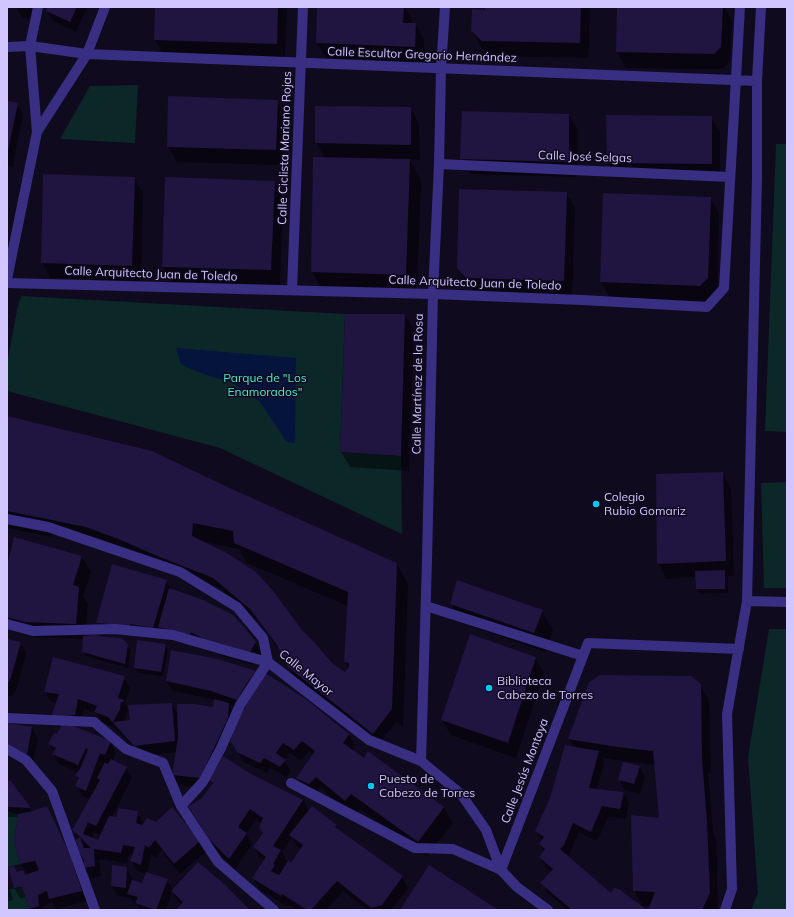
<!DOCTYPE html>
<meta charset="utf-8">
<style>
body{margin:0}
#map{position:relative;width:794px;height:917px;overflow:hidden;background:#0f0a1e;font-family:Mulish,sans-serif}
canvas{display:block}
.frame{position:absolute;inset:0;border:8px solid #d1c6ff;pointer-events:none}
</style>
<div id="map">
<canvas width="794" height="917"></canvas>
<div class="frame"></div>
</div>
<script>
const ctx = document.querySelector('canvas').getContext('2d');
ctx.lineJoin = 'round';
function fill(path, color) { ctx.fillStyle = color; ctx.fill(path, 'evenodd'); }
const poly = rows => new Path2D(rows.map(r => 'M' + r).join(''));
function strokePath(path, color, width, dash) { ctx.strokeStyle = color; ctx.lineWidth = width; ctx.lineCap = dash ? 'butt' : 'round'; ctx.setLineDash(dash || []); ctx.stroke(path); }
function write(font, color, halo, rows, align = 'center') {
  ctx.font = font + ' Mulish,sans-serif'; ctx.lineWidth = 3; ctx.setLineDash([]); ctx.textBaseline = 'middle'; ctx.strokeStyle = halo; ctx.fillStyle = color; for (const [text, x, y, turn = 0] of rows) {
    ctx.save(); ctx.translate(x, y); ctx.rotate((+turn || 0) * Math.PI / 180); ctx.textAlign = isNaN(turn) ? turn : align; if (halo) ctx.strokeText(text, 0, 0); ctx.fillText(text, 0, 0); ctx.restore();
  }
}
const green = poly([
 [138,85,135,143,60,139,90,86],
 [776,144,787,144,787,432,765,431],
 [21,296,345,314,340,452,401,456,402,534,220,448,7,391,7,363,17,310],
 [787,482,787,588,764,588,761,483],
 [769,629,787,629,787,910,751,910,758,893,748,757],
 [7,811,18,814,14,842,20,864,7,867],
 [22,887,29,909,25,910,7,910,7,890]
]);
const water = poly([
 [176,348,296,358,295,443,287,442,260,402,233,383,200,373,181,364]
]);
const shadow = poly([
 [16,7,38,7,33,20,22,17],
 [49,7,87,7,76,32,53,21,47,11],
 [156,7,287,7,285,59,164,55,155,40],
 [318,7,405,7,412,19,412,24,415,24,424,39,424,62,326,58,317,43],
 [486,7,588,7,590,10,588,58,491,56,481,47,472,31,486,11],
 [618,7,724,7,732,20,729,62,723,69,626,68,617,52],
 [277,101,286,116,284,165,177,162,168,146],
 [7,102,17,104,23,114,14,158,14,167,7,166],
 [410,108,419,123,420,160,409,159,421,180,417,294,323,292,312,272,314,158,325,158,316,142],
 [569,115,578,130,577,177,470,174,462,159],
 [711,117,720,132,720,179,616,178,608,162],
 [134,178,143,193,141,281,50,278,42,263],
 [274,182,283,197,280,285,172,282,163,267],
 [566,193,575,208,572,296,475,293,467,283,458,268],
 [604,194,710,198,719,213,717,293,708,301,610,298,601,282],
 [405,315,414,330,409,471,350,467,341,452],
 [7,418,234,491,397,564,408,584,403,727,396,722,379,743,295,678,282,653,257,620,220,588,157,563,53,529,52,537,7,528],
 [203,542,239,549,247,563,348,606,345,661,349,669,349,677,331,664,301,631],
 [722,473,731,489,734,576,728,576,728,593,700,594,697,589,696,577,667,579,658,563],
 [15,538,82,557,91,572,83,596,88,604,85,636,127,645,131,650,128,668,86,656,83,651,84,639,33,637,7,629,7,570],
 [166,581,172,590,255,642,261,653,254,665,223,656,197,642,136,634,136,636,103,633,97,623],
 [451,604,542,611,553,630,545,652,462,623],
 [7,640,20,643,26,653,17,688,12,696,7,696],
 [165,645,168,650,163,676,138,673,135,668],
 [535,658,544,673,516,758,451,735,442,720],
 [256,672,261,681,305,699,349,735,355,745,351,750,364,759,368,753,444,808,453,823,427,857,360,809,355,815,326,793,322,786,315,794,303,788,297,778,313,755,309,751,301,760,290,753,284,760,291,771,286,777,270,768,267,773,244,762,232,742,232,732,218,762,250,775,303,800,309,811,336,825,339,831,402,877,408,888,391,910,368,910,343,891,326,910,298,910,288,904,287,906,259,889,253,878,265,861,260,857,254,847,263,834,260,828,262,823,256,819,246,834,252,844,235,869,216,850,195,817,202,800,213,785,210,780,206,789,179,785,173,775,177,752,141,756,115,728,102,722,96,713,84,709,80,726,70,726,110,742,116,753,113,761,126,768,132,778,112,817,118,818,137,812,144,824,199,842,205,852,180,874,161,850,156,858,151,854,147,874,167,880,173,890,248,910,178,910,182,905,178,902,172,892,166,910,141,910,138,905,134,904,131,898,118,896,112,886,126,868,132,878,132,881,142,885,146,874,137,871,131,861,133,855,129,855,127,863,99,859,101,876,91,878,85,868,85,860,79,840,73,830,90,800,83,796,77,786,79,780,76,775,78,772,59,764,53,754,54,752,49,744,58,736,62,726,58,727,53,716,57,703,51,702,45,692,124,677,130,688,125,704,130,712,172,704,179,716,214,709,215,700,173,691,167,681],
 [229,705,244,710,234,730,234,715],
 [130,712,131,721,124,722,127,713],
 [121,732,123,732,138,749,137,750],
 [94,832,101,836,98,842,92,839],
 [292,837,297,846,301,849,291,865,284,868,283,867,287,861,282,852],
 [590,683,700,685,709,701,711,773,708,773,713,833,716,838,718,910,649,910,651,906,643,906,634,891,660,819,655,765,602,758,604,763,597,789,623,792,629,803,626,819,608,817,597,841,579,832,568,857,611,895,645,910,567,910,548,893,542,883,551,872,546,867,540,857,544,851,540,844,542,841,536,831,574,748,569,739],
 [7,724,32,728,38,739,32,764,7,750],
 [639,766,645,777,640,794,625,790,619,780],
 [10,782,32,812,52,817,74,862,87,901,56,909,52,902,43,906,44,910,31,910,27,897,20,898,14,888,17,873,25,876,27,874,21,863,18,817,7,817,7,783],
 [7,879,13,900,7,902]
]);
const building = poly([
 [47,7,77,7,70,22,46,11],
 [155,7,278,7,277,44,154,40],
 [317,7,404,7,403,23,416,23,415,47,316,43],
 [485,7,581,7,580,43,482,41,471,31,472,9,485,10],
 [617,7,723,7,721,47,714,54,616,52],
 [168,96,278,100,276,150,167,147],
 [7,101,18,103,8,150,7,150],
 [315,106,411,107,411,145,315,143],
 [462,111,569,114,569,162,460,159],
 [606,115,712,116,712,164,607,163],
 [313,157,410,159,406,275,311,272],
 [43,174,135,177,132,266,41,263],
 [165,177,275,181,271,270,162,267],
 [459,189,567,192,564,281,466,278,457,268],
 [603,193,711,197,708,278,700,286,600,282],
 [345,314,405,314,401,456,340,452],
 [7,416,152,451,234,490,397,563,392,709,373,734,288,667,277,645,250,609,213,578,150,553,121,540,86,527,7,511],
 [193,523,233,531,234,543,348,592,344,662,349,663,349,667,345,672,332,663,314,642,302,630,274,592,256,572,227,553,192,536],
 [723,472,726,561,657,564,656,474],
 [14,537,82,556,73,585,79,587,76,624,24,622,7,617,7,566],
 [112,564,167,580,153,628,130,624,130,626,96,623],
 [725,570,725,589,696,589,695,571],
 [457,580,543,610,534,633,450,604],
 [169,588,201,599,233,615,245,628,256,642,248,655,216,646,191,632,190,635,158,627],
 [470,634,536,657,508,743,441,720],
 [95,635,105,637,121,638,128,644,125,664,82,652,83,636],
 [7,639,21,642,11,677,7,685],
 [137,640,166,644,161,672,134,668],
 [171,650,218,659,256,671,245,686,237,700,211,691,166,681],
 [53,657,125,676,118,698,124,700,123,702,121,702,120,709,113,722,130,720,128,705,172,703,175,741,134,746,108,717,94,712,97,706,78,699,75,715,51,717,59,694,44,692],
 [265,673,306,699,349,734,343,743,364,758,368,751,444,807,418,842,351,794,345,801,316,777,309,784,296,778,315,751,302,741,294,750,283,743,276,753,286,760,280,767,264,758,260,763,237,752,231,742,231,733,246,705],
 [600,675,691,676,701,684,702,758,707,822,710,893,702,910,648,910,655,892,633,891,631,815,659,818,653,751,617,747,568,739,589,682],
 [214,699,229,703,228,718,200,778,172,775,178,738,177,704,195,704,213,707],
 [7,723,32,727,27,755,7,744],
 [62,724,68,724,111,741,105,755,100,753,86,791,75,786,79,778,75,775,81,767,88,749,86,748,78,765,52,754,56,748,48,744,54,733,57,734],
 [565,745,599,751,589,788,624,792,620,809,602,806,591,832,573,823,564,845,560,849,611,893,614,888,619,889,647,910,572,910,540,883,553,869,539,857,545,849,539,844,544,837,535,831,550,798],
 [223,756,251,774,303,800,273,846,281,850,273,864,275,865,271,871,279,875,289,860,291,863,303,845,289,835,312,806,337,825,335,827,403,876,382,905,371,908,337,881,311,910,307,910,282,894,281,896,252,878,266,857,253,847,263,833,259,828,263,818,250,809,238,827,247,833,229,859,209,839,188,806,201,799,213,783,209,780],
 [111,759,127,767,96,826,88,822,83,834,98,840,109,816,117,817,118,808,138,811,136,823,142,825,147,818,156,822,172,807,200,841,174,864,155,840,149,848,145,845,141,865,130,861,135,847,123,845,121,853,94,849,95,866,84,868,84,860,79,851,76,840,80,837,84,848,91,848,80,837,72,830,100,780,97,778,105,762,108,764],
 [623,762,640,766,634,784,618,780],
 [10,780,31,808,7,807,7,782],
 [47,806,68,850,82,891,49,899,47,891,38,895,39,906,29,909,22,887,14,888,8,867,14,866,17,872,23,870,25,875,39,870,35,861,20,864,14,842,18,814,29,812],
 [198,862,224,884,250,910,176,910,183,902,171,891],
 [112,865,127,867,126,888,111,886],
 [429,865,494,907,498,910,400,910],
 [146,872,168,879,156,910,135,903,138,897,127,894,132,880,142,883]
]);
const pedestrian = poly([
 [439,164,730,177],
 [426,606,583,656]
]);
const minor = poly([
 [7,47,30,46,87,54,757,81],
 [37,132,87,54,105,7],
 [7,279,37,132,30,46,38,7],
 [7,283,433,294,582,300,707,307,724,288,740,7],
 [292,290,303,7],
 [7,519,48,527,180,572,237,607,263,638,268,662,369,740,421,761,461,794,486,830,501,870,517,887,548,910],
 [747,601,787,602],
 [7,624,33,631,115,629,173,635,235,653,268,662,240,705,221,748,203,782,181,806],
 [7,718,94,722,126,749,163,763,181,806,218,862,274,910],
 [7,749,26,760,52,791,95,910],
 [421,761,427,560,433,294,439,164,441,69,445,7],
 [291,783,415,848,453,849,501,870,588,643,739,649],
 [725,910,732,889,727,714,747,601,757,178,757,81,761,7]
]);
const markers = [
 [596,504,4,"#00c7f1"],
 [489,688,4,"#00c7f1"],
 [371,786,4,"#00c7f1"]
];
const streetNames = [
 ["Calle Escultor Gregorio Hernández",422,55,2],
 ["Calle Ciclista Mariano Rojas",285,148,-88],
 ["Calle José Selgas",585,157,2],
 ["Calle Arquitecto Juan de Toledo",151,274,2],
 ["Calle Arquitecto Juan de Toledo",475,283,2],
 ["Calle Martínez de la Rosa",418,384,-89],
 ["Calle Mayor",306,673,39],
 ["Calle Jesús Montoya",525,771,-69]
];
const parkNames = [
 ["Parque de \"Los",265,378],
 ["Enamorados\"",265,392]
];
const poiNames = [
 ["Colegio",604,497],
 ["Rubio Gomariz",604,511],
 ["Biblioteca",497,681],
 ["Cabezo de Torres",497,695],
 ["Puesto de",379,779],
 ["Cabezo de Torres",379,793]
];
fill(green, '#0c2728');
fill(water, '#04143d');
fill(shadow, '#0007');
fill(building, '#201441');
strokePath(pedestrian, '#392f82', 10);
strokePath(minor, '#392f82', 10);
for (const [x, y, r, color] of markers) { const dot = new Path2D(); dot.arc(x, y, r, 0, 2 * Math.PI); ctx.fillStyle = color; ctx.fill(dot); strokePath(dot, '#0f0a1e', 1.5); }
write('12px', '#d1c6ff', '#0f0a1e', streetNames);
write('12px', '#47eace', '#0f0a1e', parkNames);
write('12px', '#d1c6ff', '#0f0a1e', poiNames, 'left');
</script>
